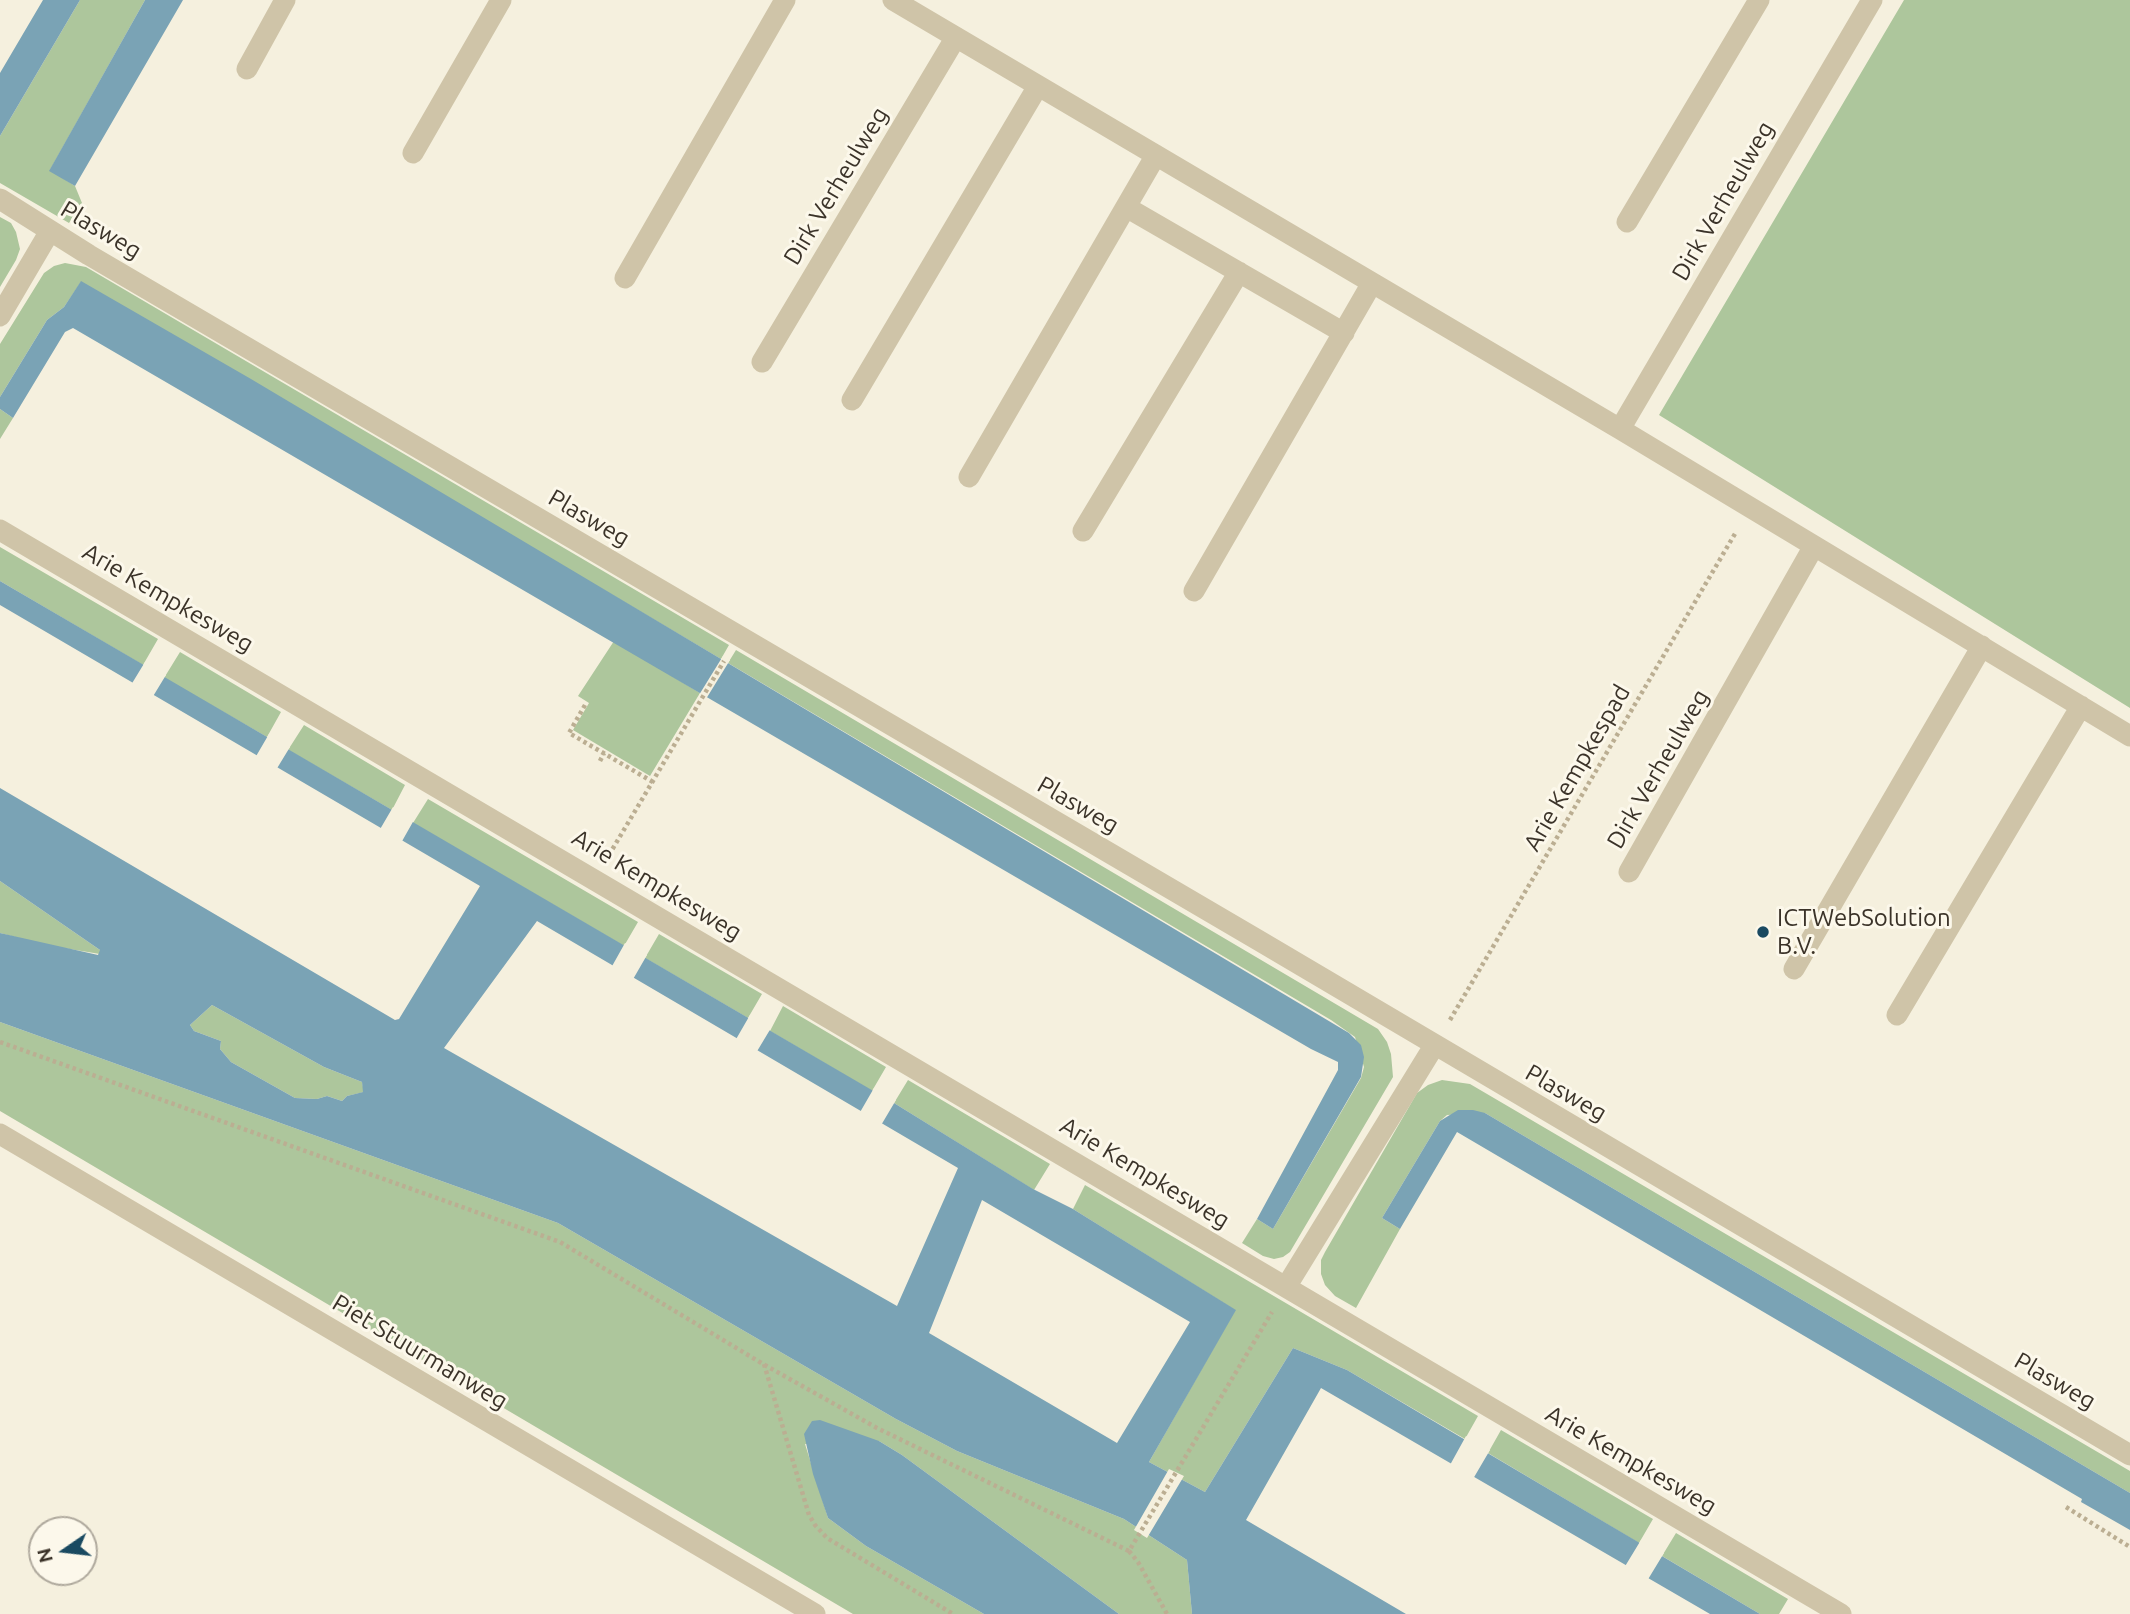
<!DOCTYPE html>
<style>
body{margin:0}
#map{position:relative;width:2130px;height:1614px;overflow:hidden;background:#f5f0de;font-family:Ubuntu,sans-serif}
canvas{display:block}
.north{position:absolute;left:28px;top:1516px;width:70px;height:70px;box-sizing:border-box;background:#fcf8eb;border:2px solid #afa99d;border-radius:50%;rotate:256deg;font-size:19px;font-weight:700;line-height:28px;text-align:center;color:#3b3329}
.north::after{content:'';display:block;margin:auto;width:24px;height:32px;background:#1a4a61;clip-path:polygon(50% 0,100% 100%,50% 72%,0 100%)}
</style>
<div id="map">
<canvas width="2130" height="1614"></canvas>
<div class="north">N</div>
</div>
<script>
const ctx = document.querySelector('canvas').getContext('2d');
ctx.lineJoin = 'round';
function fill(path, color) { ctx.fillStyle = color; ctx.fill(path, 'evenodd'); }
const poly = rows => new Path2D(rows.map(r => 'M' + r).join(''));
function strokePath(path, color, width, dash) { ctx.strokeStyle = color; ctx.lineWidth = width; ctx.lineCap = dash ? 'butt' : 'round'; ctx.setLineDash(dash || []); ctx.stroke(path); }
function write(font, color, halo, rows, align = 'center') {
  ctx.font = font + ' Ubuntu,sans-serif'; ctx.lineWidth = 6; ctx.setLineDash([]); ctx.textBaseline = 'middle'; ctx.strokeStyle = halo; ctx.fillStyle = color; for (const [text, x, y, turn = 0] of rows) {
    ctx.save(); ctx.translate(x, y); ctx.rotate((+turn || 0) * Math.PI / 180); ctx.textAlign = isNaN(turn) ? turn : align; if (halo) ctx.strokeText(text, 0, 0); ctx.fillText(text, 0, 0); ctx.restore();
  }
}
const green = poly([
 [80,0,145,0,50,170,75,186,82,203,69,223,0,183,0,136],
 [1904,0,2130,0,2130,708,1659,415],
 [0,217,11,223,16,232,20,249,16,260,0,287],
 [65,263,86,267,729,645,721,659,81,282,64,307,47,320,0,397,0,344,44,273,54,266],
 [0,409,13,418,0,439],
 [0,547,158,639,143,665,0,581],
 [614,641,700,693,650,776,573,730,589,703,578,696],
 [736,650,1378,1029,1387,1042,1391,1054,1393,1077,1290,1252,1283,1257,1274,1259,1263,1256,1242,1243,1257,1219,1273,1229,1361,1078,1364,1067,1355,1037,1331,1020,728,663],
 [180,652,281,712,267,737,164,678],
 [304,725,405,785,392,810,288,750],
 [428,799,638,922,624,946,413,823],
 [0,881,100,950,100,954,45,945,0,933],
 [659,934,762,994,748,1018,645,958],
 [212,1005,324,1067,362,1082,364,1092,347,1096,342,1101,327,1096,317,1099,295,1098,231,1062,220,1049,221,1041,194,1031,190,1025],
 [783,1006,886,1067,872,1091,770,1031],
 [0,1022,558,1223,896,1419,957,1451,1124,1519,1187,1560,1192,1614,1119,1614,902,1455,879,1441,805,1444,828,1518,866,1546,984,1614,853,1614,0,1111],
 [908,1080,1050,1164,1034,1190,894,1103],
 [1442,1080,1470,1084,2130,1471,2130,1493,1485,1113,1447,1115,1440,1121,1382,1218,1400,1229,1356,1308,1335,1296,1325,1285,1321,1274,1321,1260,1325,1252,1417,1093,1428,1085],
 [1085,1185,1478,1416,1465,1439,1347,1370,1293,1348,1205,1492,1149,1462,1235,1310,1073,1209],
 [1501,1430,1653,1519,1639,1543,1488,1453],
 [1676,1533,1788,1599,1779,1614,1760,1614,1662,1556]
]);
const water = poly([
 [43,0,80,0,0,136,0,73],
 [145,0,183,0,75,186,49,171],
 [81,281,251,379,1349,1033,1361,1045,1364,1057,1361,1077,1273,1229,1257,1219,1338,1070,1338,1062,1311,1049,73,328,65,332,13,418,0,409,0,397,47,320,64,307],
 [0,581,894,1103,1033,1189,1073,1209,1236,1310,1149,1462,1205,1492,1293,1348,1347,1370,1760,1614,1710,1614,1321,1388,1246,1520,1406,1614,1192,1614,1187,1560,1124,1519,957,1451,896,1419,558,1223,0,1022,0,933,98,955,100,950,0,881,0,788,395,1020,399,1019,480,886,0,605],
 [537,921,958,1168,897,1306,444,1048],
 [212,1005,324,1067,362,1082,363,1092,347,1096,342,1101,327,1096,317,1099,295,1098,231,1062,220,1049,221,1041,194,1031,190,1025],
 [982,1200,1190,1322,1117,1443,929,1333],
 [1458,1110,1473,1110,1485,1113,2130,1493,2130,1530,2081,1502,2082,1499,1457,1132,1400,1229,1382,1218,1440,1121],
 [820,1420,879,1441,902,1455,1119,1614,984,1614,866,1546,828,1518,813,1474,804,1434,812,1421]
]);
const pier = poly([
 [723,656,730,660,706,699,699,695],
 [145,662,166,675,152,698,131,685],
 [269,734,290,747,276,770,255,758],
 [393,807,414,820,401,843,379,831],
 [625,943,647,955,632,981,611,968],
 [750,1015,771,1028,756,1053,735,1041],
 [874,1088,896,1100,880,1127,859,1114],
 [1466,1436,1490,1450,1473,1479,1450,1465],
 [1169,1469,1184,1476,1147,1538,1134,1530],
 [1641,1540,1664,1553,1647,1581,1624,1568]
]);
const path = poly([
 [585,705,569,733,653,782],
 [600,761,604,753],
 [609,855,724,661],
 [1450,1020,1736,532],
 [0,1042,560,1242,763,1364,877,1428,1129,1551,1272,1312],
 [764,1364,809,1515,815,1525,827,1538,953,1614],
 [2066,1507,2130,1547],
 [1129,1551,1138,1562,1167,1614]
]);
const minor = poly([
 [893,0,1620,429,2130,736],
 [247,69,285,0],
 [413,153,501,0],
 [0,199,89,255,1258,940,2130,1455],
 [1126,207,1344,333],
 [1627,222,1759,0],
 [625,278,785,0],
 [0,316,50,231],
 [762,362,956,37],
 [852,400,1038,86],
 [1620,429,1872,0],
 [969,477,1156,155],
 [0,530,1841,1614],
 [1083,531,1239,272],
 [1194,591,1372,283],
 [1629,872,1814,546],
 [1794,969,1982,646],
 [1897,1015,2081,706],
 [0,1134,815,1614],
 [1286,1287,1434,1046]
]);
const markers = [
 [1763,932,7,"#1a4a61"]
];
const streetNames = [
 ["Dirk Verheulweg",836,186,-59],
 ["Dirk Verheulweg",1723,201,-60],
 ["Plasweg",101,230,31],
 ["Plasweg",589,518,30],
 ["Arie Kempkesweg",168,598,30],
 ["Arie Kempkespad",1577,768,-60],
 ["Dirk Verheulweg",1658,769,-60],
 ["Plasweg",1078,805,30],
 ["Arie Kempkesweg",657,885,31],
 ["Plasweg",1566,1093,30],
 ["Arie Kempkesweg",1145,1173,31],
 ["Piet Stuurmanweg",420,1352,31],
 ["Plasweg",2055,1381,30],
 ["Arie Kempkesweg",1631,1460,30]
];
const poiNames = [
 ["ICTWebSolution",1777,918],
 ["B.V.",1777,946]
];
fill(green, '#adc69c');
fill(water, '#7aa3b5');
fill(pier, '#f5f0de');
strokePath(path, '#bbae92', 4.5, [3.5, 3.5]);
strokePath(minor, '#cfc4a8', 21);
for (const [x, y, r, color] of markers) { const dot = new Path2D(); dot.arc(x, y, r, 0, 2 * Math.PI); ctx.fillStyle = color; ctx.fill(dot); strokePath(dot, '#fcf8eb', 2.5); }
write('24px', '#3b3329', '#fcf8eb', streetNames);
write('24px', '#3b3329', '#fcf8eb', poiNames, 'left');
</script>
